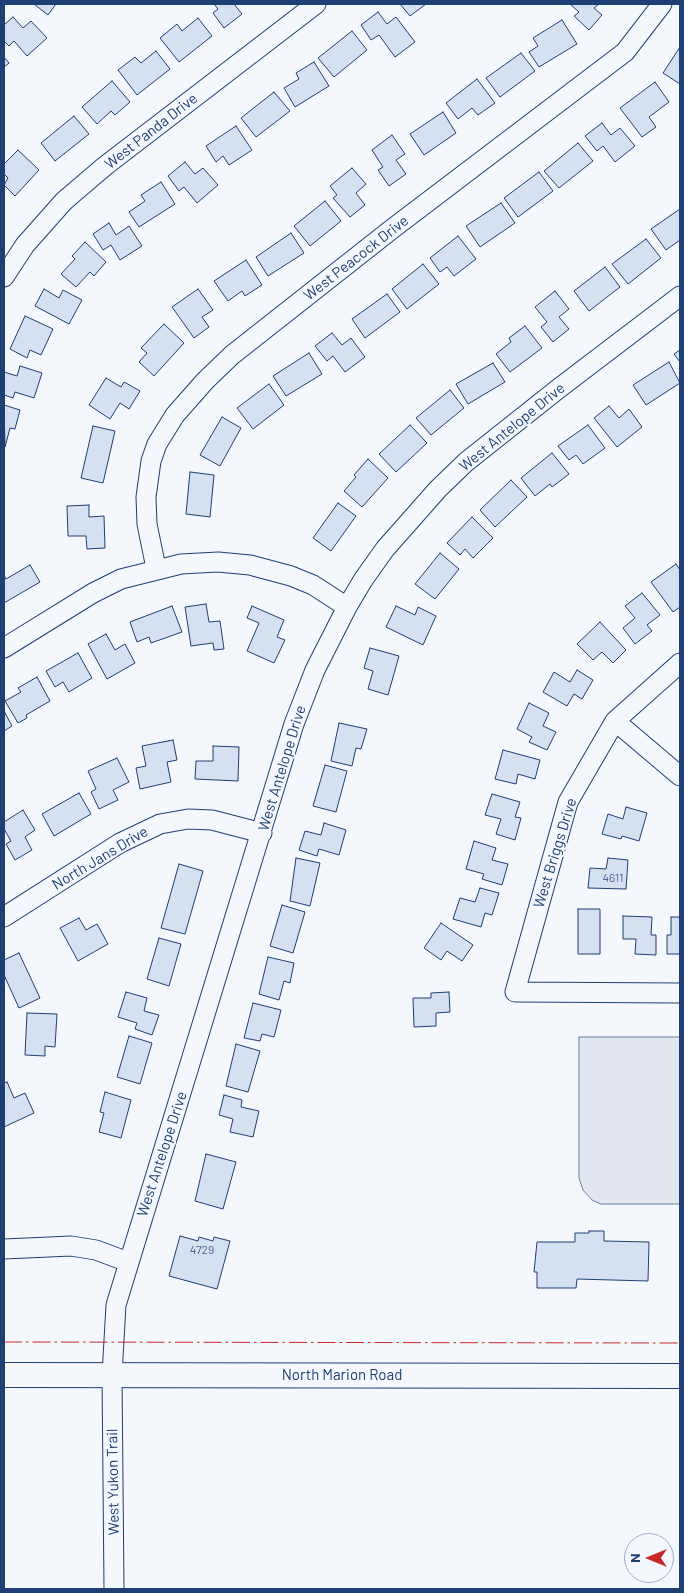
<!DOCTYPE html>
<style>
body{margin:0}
#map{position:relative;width:684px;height:1593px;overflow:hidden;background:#f4f7fb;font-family:Barlow,sans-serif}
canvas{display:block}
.frame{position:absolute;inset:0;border:5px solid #1d3f73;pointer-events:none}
.north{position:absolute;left:624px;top:1533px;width:50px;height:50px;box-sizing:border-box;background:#f4f7fb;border:1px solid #9eadc5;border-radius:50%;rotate:270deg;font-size:14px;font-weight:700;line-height:20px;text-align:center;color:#1d3f73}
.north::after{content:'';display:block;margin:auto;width:18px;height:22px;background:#c62828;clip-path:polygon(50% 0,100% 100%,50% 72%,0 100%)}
</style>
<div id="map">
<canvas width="684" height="1593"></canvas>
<div class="frame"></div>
<div class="north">N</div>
</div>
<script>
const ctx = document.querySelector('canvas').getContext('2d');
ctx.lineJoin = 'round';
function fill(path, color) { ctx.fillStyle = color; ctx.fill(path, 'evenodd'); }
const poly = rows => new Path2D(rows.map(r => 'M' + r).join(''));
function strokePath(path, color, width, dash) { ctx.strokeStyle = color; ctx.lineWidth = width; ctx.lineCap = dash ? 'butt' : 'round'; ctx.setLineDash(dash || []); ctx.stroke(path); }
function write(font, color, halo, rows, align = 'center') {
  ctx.font = font + ' Barlow,sans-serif'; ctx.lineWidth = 4; ctx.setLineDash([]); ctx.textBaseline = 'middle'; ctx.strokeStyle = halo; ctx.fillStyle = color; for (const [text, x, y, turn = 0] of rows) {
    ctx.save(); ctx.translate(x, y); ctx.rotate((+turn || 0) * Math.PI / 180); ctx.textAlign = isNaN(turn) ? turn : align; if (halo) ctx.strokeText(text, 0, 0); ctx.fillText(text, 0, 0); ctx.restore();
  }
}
const parking = poly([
 [579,1037,680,1037,680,1204,601,1204,592,1200,583,1190,579,1178,579,1037]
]);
const building = poly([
 [34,4,56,4,48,15,34,4],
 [214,4,234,4,242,14,224,28,213,13,218,9,214,4],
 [400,4,426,4,410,16,400,4],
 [570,4,599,4,594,8,602,15,589,30,574,16,579,12,570,4],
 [378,12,387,24,396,17,415,42,395,57,379,35,371,40,361,25,378,12],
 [13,17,23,28,31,21,47,38,27,56,14,41,9,46,4,41,4,25,13,17],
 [198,18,212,36,179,62,160,38,177,24,182,31,198,18],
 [562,20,577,44,539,67,529,52,538,46,533,38,562,20],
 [352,31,367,50,334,77,318,58,352,31],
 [680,47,680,84,663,73,680,47],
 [156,51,170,69,137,95,118,70,135,57,141,63,156,51],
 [521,53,535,71,500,97,486,78,521,53],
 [4,57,9,63,4,67,4,57],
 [314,62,329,86,295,107,284,88,299,79,296,73,314,62],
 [477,79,495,103,478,115,472,108,458,119,446,103,477,79],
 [112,81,130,102,115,115,111,111,97,124,82,107,112,81],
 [655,82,669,102,649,117,656,127,642,137,620,108,655,82],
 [274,92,290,111,256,137,241,118,274,92],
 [443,112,456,133,424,155,410,134,443,112],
 [74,116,89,134,55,161,41,143,74,116],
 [602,123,611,135,620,128,635,146,615,162,603,146,597,151,585,136,602,123],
 [236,126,252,150,229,165,223,156,216,162,206,146,236,126],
 [392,135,405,154,396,160,406,174,389,186,378,170,383,167,372,150,392,135],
 [578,143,593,161,559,188,544,171,578,143],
 [18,150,39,170,15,196,4,185,8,178,4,174,4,164,18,150],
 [185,162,195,174,203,168,218,185,197,203,184,187,179,191,168,176,185,162],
 [352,168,366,184,356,193,365,205,350,217,333,198,337,195,330,186,352,168],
 [539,172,553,191,518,217,504,198,539,172],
 [161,182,175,204,139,227,129,212,145,201,141,195,161,182],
 [325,201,341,221,310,246,294,226,325,201],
 [501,203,515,223,480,247,466,226,501,203],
 [680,209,680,240,666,250,651,229,680,209],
 [109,223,116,235,129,226,142,246,120,260,111,245,103,250,93,234,109,223],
 [291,233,304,253,268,276,256,257,291,233],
 [458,236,476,259,454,276,447,267,440,272,430,258,458,236],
 [646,239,661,258,628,284,612,264,646,239],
 [85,242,106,262,94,276,90,272,76,287,61,274,75,259,72,256,85,242],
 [246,260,262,285,245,296,242,291,228,301,214,281,246,260],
 [423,264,439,284,407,309,392,289,423,264],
 [605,267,620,287,589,311,574,291,605,267],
 [44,289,59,298,63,290,82,300,69,324,35,306,44,289],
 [198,289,213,310,202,317,209,327,194,338,172,307,198,289],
 [555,291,569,309,559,317,569,329,553,342,541,327,547,322,535,307,555,291],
 [387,294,400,312,365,338,352,319,387,294],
 [25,316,53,329,41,355,30,350,27,358,10,349,25,316],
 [164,324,184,343,154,376,139,362,147,353,141,348,164,324],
 [525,326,542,348,510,372,496,354,511,342,509,338,525,326],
 [332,333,342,345,351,338,365,357,345,372,333,356,327,361,315,346,332,333],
 [680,350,680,362,674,354,680,350],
 [309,353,322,374,286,396,273,376,309,353],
 [669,362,680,383,646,405,633,385,669,362],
 [493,363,505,382,468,404,456,384,493,363],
 [20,366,42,373,34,398,15,392,13,398,4,395,4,372,17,376,20,366],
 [106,378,121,387,124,382,140,391,129,409,120,403,110,419,89,405,106,378],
 [269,384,284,405,253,429,237,408,269,384],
 [450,390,464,408,431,435,416,418,450,390],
 [4,405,20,410,15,429,10,428,5,447,4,405],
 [609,406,619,418,629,409,642,427,617,447,594,418,609,406],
 [222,417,241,428,220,466,200,455,222,417],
 [410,425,427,443,396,472,379,454,410,425],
 [588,425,605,448,583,464,576,455,569,460,558,446,588,425],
 [93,426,115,431,103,483,81,478,93,426],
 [552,453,569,474,552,487,550,484,535,496,521,478,552,453],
 [368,459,388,478,362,507,344,491,356,477,354,475,368,459],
 [190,472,214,475,210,517,186,514,190,472],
 [511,480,527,497,495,527,480,510,511,480],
 [338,503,356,516,331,551,313,538,338,503],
 [89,505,89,517,104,516,105,548,87,549,86,536,68,536,67,506,89,505],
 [472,517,493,538,473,558,465,549,460,555,447,543,472,517],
 [440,553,459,569,435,599,415,584,440,553],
 [676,564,680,570,680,607,673,612,651,582,676,564],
 [30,565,40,582,4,603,4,575,6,579,30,565],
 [642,593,660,615,647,625,652,631,635,644,623,628,635,618,625,606,642,593],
 [206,604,209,622,220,621,224,649,214,650,213,643,191,646,185,607,206,604],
 [172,606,182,632,151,643,149,637,137,642,130,622,172,606],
 [252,606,284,620,277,637,285,640,274,663,247,651,259,623,247,618,252,606],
 [396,606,415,615,418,607,436,616,423,645,386,627,396,606],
 [600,622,626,650,613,663,602,652,593,660,577,644,600,622],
 [106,634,115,650,125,644,135,663,107,679,88,644,106,634],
 [370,648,399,656,388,695,368,689,373,671,364,668,370,648],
 [78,653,92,678,69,692,63,682,55,687,46,671,78,653],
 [577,670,593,680,582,699,574,694,567,706,543,692,554,672,570,682,577,670],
 [37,677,50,701,26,715,27,718,18,723,5,701,21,692,18,688,37,677],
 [529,703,549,713,543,726,556,732,547,750,529,742,532,737,517,729,529,703],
 [4,711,12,726,4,731,4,711],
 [339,723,367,729,361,749,356,748,352,766,331,761,339,723],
 [173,740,177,760,167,762,171,782,140,789,136,768,146,766,142,746,173,740],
 [213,746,239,747,238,781,195,779,196,761,213,761,213,746],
 [503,750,540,760,535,779,518,774,516,784,495,779,503,750],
 [117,758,129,782,113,790,118,800,99,809,91,792,96,789,88,771,117,758],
 [325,765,347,771,336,812,313,806,325,765],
 [79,793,91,814,54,836,42,814,79,793],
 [492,794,520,802,515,817,521,818,515,840,496,834,501,819,485,815,492,794],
 [626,807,647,813,639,841,622,836,621,839,602,834,608,814,623,819,626,807],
 [23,810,35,830,25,837,32,850,15,860,6,844,11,841,4,829,4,822,23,810],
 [324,823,346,830,339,855,319,849,317,856,299,850,305,831,321,835,324,823],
 [474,841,496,848,492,860,508,864,502,885,482,879,484,874,466,869,474,841],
 [296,858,320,863,310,906,290,901,296,858],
 [608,858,628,860,626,889,588,888,590,868,606,869,608,858],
 [179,864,203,871,185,934,161,928,179,864],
 [480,888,499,893,492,915,485,913,481,927,453,919,460,898,475,902,480,888],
 [282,905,305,912,293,953,270,946,282,905],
 [578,909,600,909,600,954,578,954,578,909],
 [623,916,652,917,651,935,656,935,656,955,635,954,636,939,623,939,623,916],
 [671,917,680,917,680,954,667,954,667,935,671,935,671,917],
 [79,918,86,930,97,924,108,944,78,961,60,928,79,918],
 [441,923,473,945,462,961,447,951,441,960,424,948,441,923],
 [159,938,181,944,169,986,147,979,159,938],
 [19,953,40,998,19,1008,4,975,4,960,19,953],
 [268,957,294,963,290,983,284,981,279,1000,259,994,268,957],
 [126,992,147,998,144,1011,159,1015,152,1035,135,1029,137,1023,118,1017,126,992],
 [449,992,450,1012,436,1013,436,1026,414,1027,413,998,431,998,431,993,449,992],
 [253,1003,281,1010,274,1037,262,1034,260,1041,244,1038,253,1003],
 [27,1013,57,1014,55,1047,45,1046,45,1056,25,1055,27,1013],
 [129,1036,152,1043,140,1084,117,1077,129,1036],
 [236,1044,260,1051,248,1092,226,1086,236,1044],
 [7,1082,14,1098,25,1093,34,1113,4,1127,4,1083,7,1082],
 [105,1092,131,1100,121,1138,99,1132,104,1113,100,1112,105,1092],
 [224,1095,242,1100,241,1107,259,1111,253,1137,230,1132,233,1119,219,1115,224,1095],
 [206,1154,236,1162,223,1209,195,1201,206,1154],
 [589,1231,604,1231,604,1241,649,1242,648,1281,577,1279,576,1288,537,1288,537,1272,534,1272,537,1242,575,1242,575,1233,589,1233,589,1231],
 [180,1236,198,1241,199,1237,213,1241,214,1237,230,1241,217,1289,169,1276,180,1236]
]);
const minor = poly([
 [4,277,25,245,64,201,105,166,316,4],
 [156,568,147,524,146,497,151,461,157,444,175,415,205,381,232,355,392,229,625,52,662,4],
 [4,648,93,593,121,579,181,564,218,562,250,565,291,576,313,585,347,607],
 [680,663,615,721,568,802,515,992,680,993],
 [615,721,680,776],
 [4,917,120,843,160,824,188,819,212,820,262,833],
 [4,1249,71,1246,96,1250,128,1262],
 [114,1589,112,1375,116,1305,294,724,315,670,347,607,363,580,385,549,438,489,466,462,558,389,680,296]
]);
const major = poly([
 [4,1375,680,1376]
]);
const power = poly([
 [4,1342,680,1343]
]);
const numberNames = [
 ["4611",613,878],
 ["4729",202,1250]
];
const streetNames = [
 ["West Panda Drive",151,131,-38],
 ["West Peacock Drive",356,258,-38],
 ["West Antelope Drive",512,427,-39],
 ["West Antelope Drive",282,768,-73],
 ["West Briggs Drive",555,853,-73],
 ["North Jans Drive",100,858,-31],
 ["West Antelope Drive",162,1154,-72],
 ["North Marion Road",342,1375],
 ["West Yukon Trail",113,1482,-91]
];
fill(parking, '#e3e8f0');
strokePath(parking, '#687fa3', 1);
fill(building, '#d5e0f0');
strokePath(building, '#1d3f73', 1);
strokePath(minor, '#1d3f73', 21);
strokePath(major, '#1d3f73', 26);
strokePath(minor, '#f4f7fb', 19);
strokePath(major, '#f4f7fb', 24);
strokePath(power, '#c62828', 1, [18, 4, 2.5, 4]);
write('12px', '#4b6792', null, numberNames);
write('15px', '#1d3f73', '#f4f7fb', streetNames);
</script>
